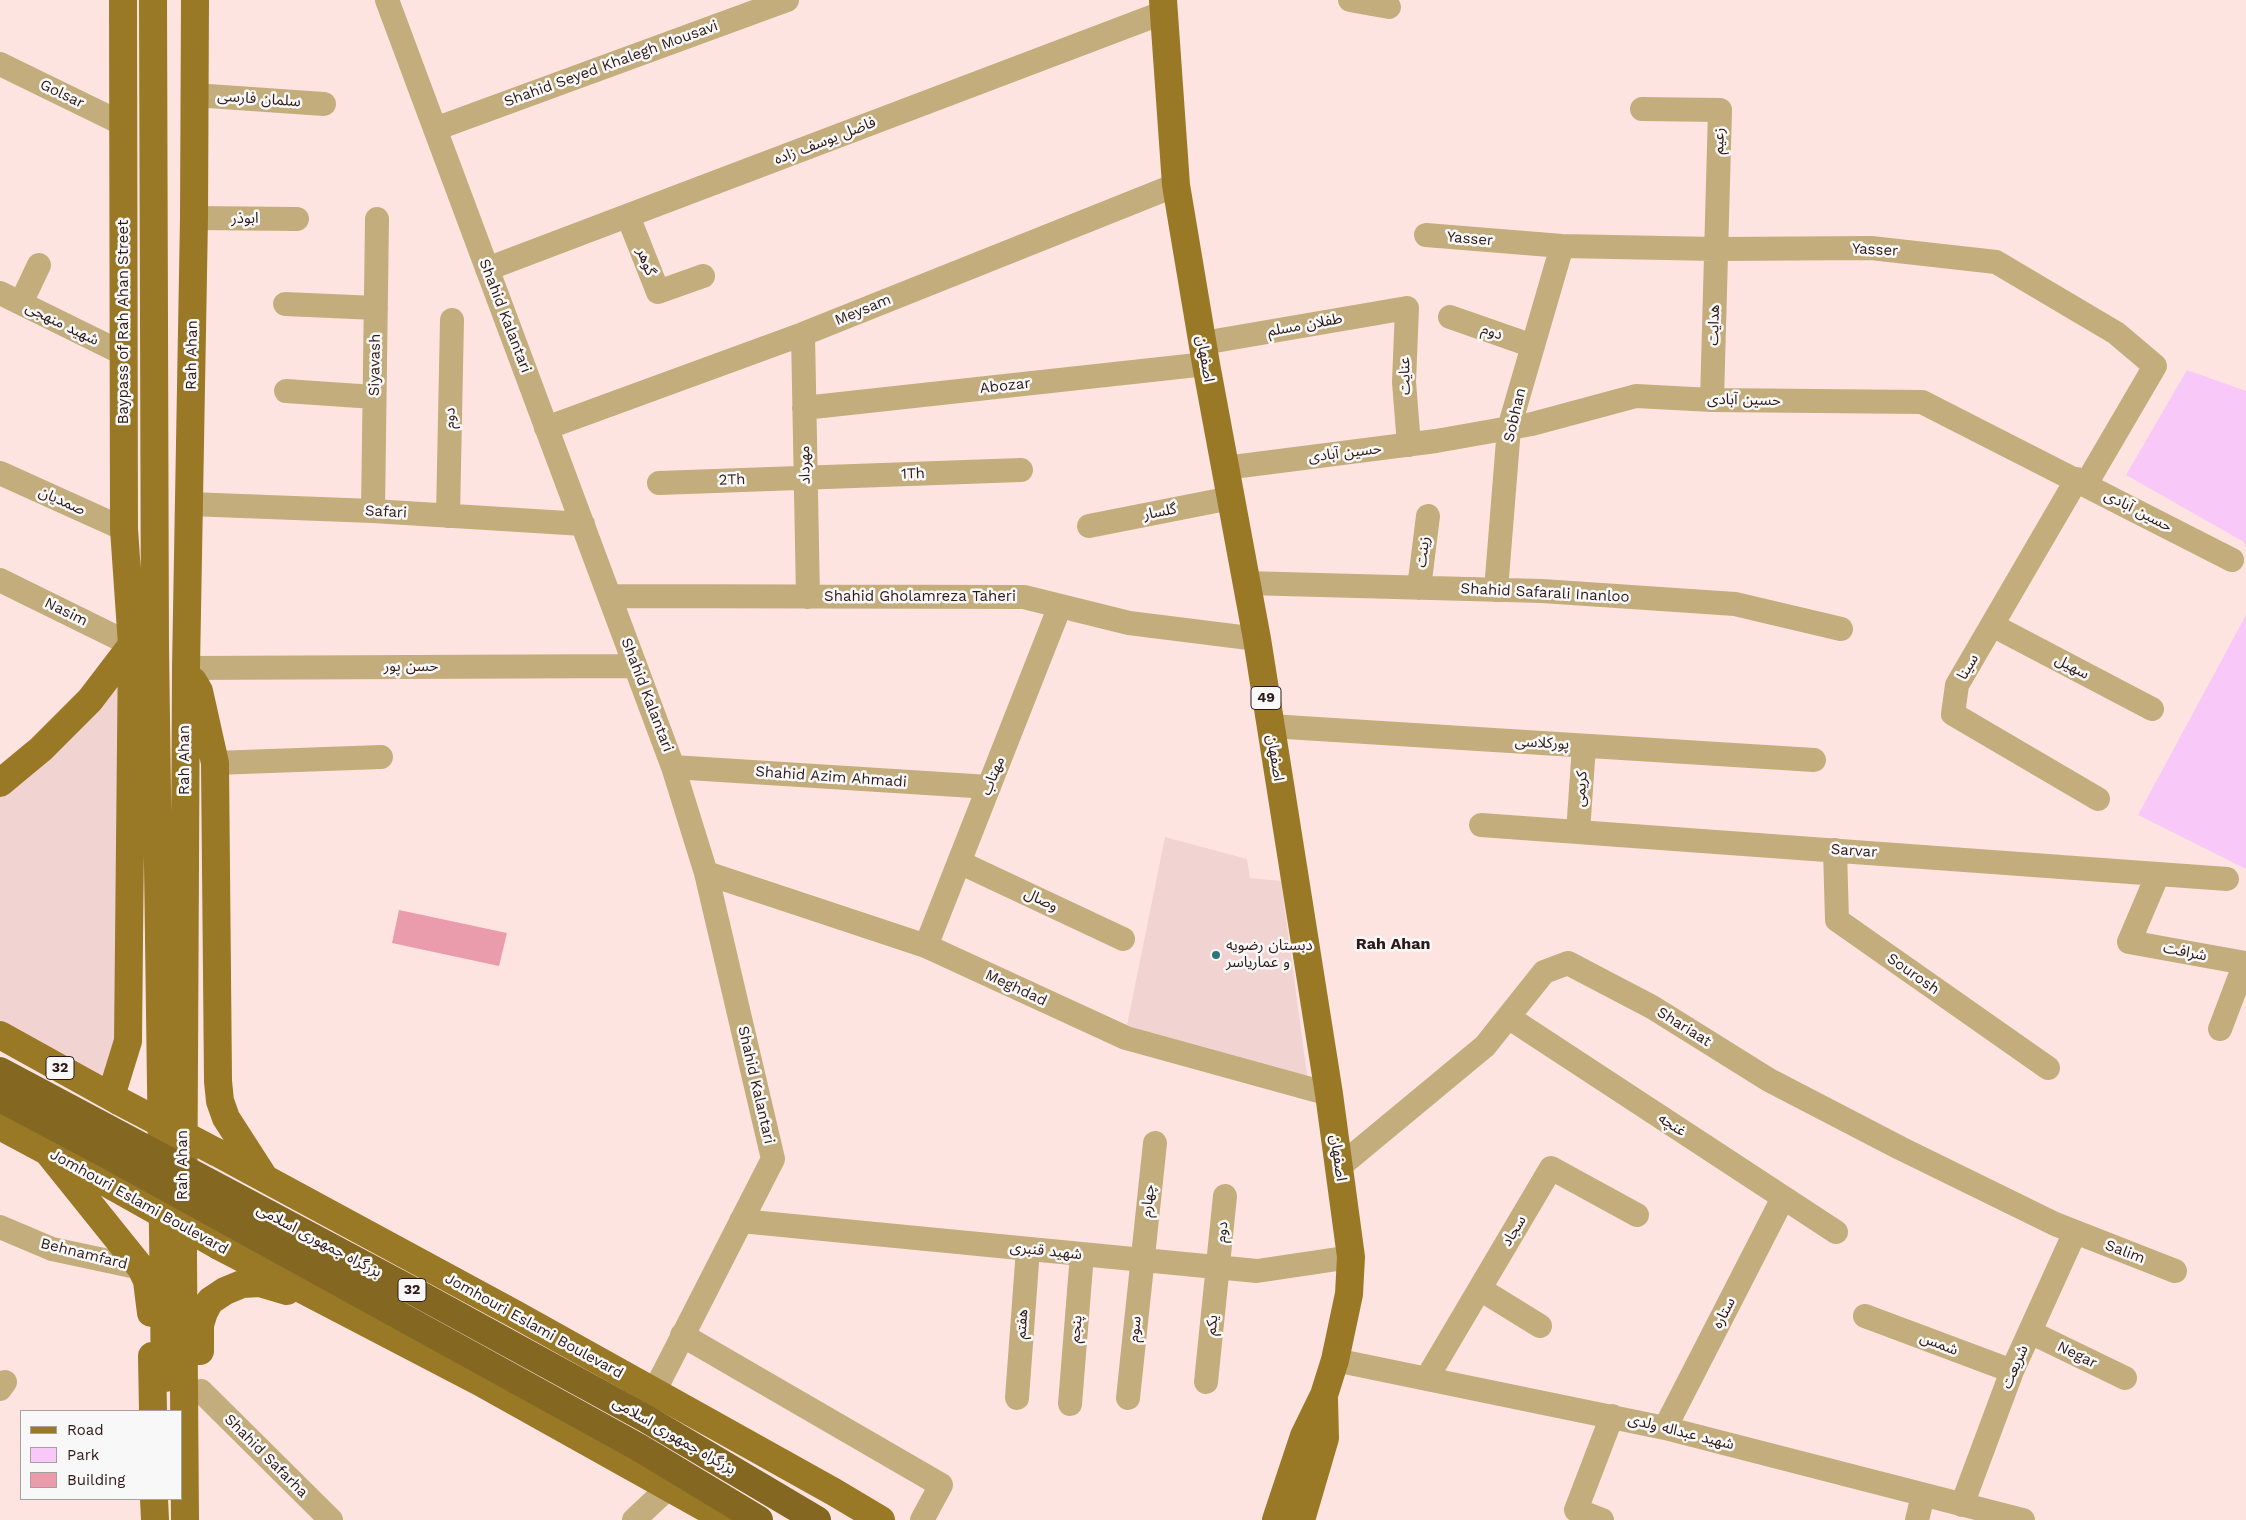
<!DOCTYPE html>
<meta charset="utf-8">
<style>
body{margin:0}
#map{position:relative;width:2246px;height:1520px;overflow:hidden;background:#fee4e1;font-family:"Work Sans",sans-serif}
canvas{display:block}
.legend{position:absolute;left:20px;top:1410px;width:162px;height:90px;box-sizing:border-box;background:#f8f8f8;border:1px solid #a89f9e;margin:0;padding:6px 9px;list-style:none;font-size:15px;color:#2f1917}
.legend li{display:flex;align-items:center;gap:10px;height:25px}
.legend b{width:25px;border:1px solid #a89f9e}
</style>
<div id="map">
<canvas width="2246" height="1520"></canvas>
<ul class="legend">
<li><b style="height:6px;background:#9a7926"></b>Road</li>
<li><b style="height:14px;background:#f8c8f8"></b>Park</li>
<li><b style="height:14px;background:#ea9cac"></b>Building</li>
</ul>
</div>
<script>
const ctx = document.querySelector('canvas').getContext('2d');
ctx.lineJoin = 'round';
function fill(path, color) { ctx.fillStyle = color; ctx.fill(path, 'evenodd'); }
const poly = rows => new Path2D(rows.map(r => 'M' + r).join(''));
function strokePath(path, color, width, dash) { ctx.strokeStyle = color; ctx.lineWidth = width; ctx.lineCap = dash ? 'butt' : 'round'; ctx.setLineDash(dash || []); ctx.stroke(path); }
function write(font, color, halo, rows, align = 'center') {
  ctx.font = font + ' "Work Sans","Noto Sans Arabic",sans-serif'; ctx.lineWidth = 5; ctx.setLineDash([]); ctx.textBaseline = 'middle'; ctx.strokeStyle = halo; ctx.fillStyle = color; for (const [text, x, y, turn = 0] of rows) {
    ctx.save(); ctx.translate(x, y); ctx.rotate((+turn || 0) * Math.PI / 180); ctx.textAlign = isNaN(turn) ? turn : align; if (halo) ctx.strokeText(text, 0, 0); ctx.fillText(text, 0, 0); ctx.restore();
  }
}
const built = poly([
 [132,645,128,1041,111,1096,0,1035,0,783],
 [1165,837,1247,859,1250,878,1281,881,1308,1082,1126,1030]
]);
const green = poly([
 [2187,370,2246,391,2246,547,2244,542,2126,475],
 [2246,615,2246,869,2138,815]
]);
const building = poly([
 [399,910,507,933,499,966,392,943]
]);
const minor = poly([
 [387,0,673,767,706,873,773,1159,654,1392],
 [1350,0,1389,7],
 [0,64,123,124],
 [194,95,324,104],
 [1642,109,1720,110,1712,400],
 [435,129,787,0],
 [628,216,658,292,703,276],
 [194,218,297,219],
 [1426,235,1562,246,1716,249,1871,248,1996,262,2116,333,2155,366,2086,484],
 [487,269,1162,13],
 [0,293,124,354],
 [21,303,39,265],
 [285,304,376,308],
 [1450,317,1533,346],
 [803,334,808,597],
 [1203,343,1407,308,1404,382,1409,445],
 [286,391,374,397],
 [804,408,1206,364],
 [546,428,803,334,1176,185],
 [1225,468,1436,441,1532,424,1636,396,1712,400,1922,402,2232,560],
 [0,473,124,529],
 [2077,479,1957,685,1953,714,2098,799],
 [659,483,1021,470],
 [189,504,373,511,583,524],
 [373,511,377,219],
 [448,516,452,320],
 [1089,526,1231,498],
 [0,580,132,645],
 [1246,583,1542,591,1735,604,1841,629],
 [1419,588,1428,516],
 [1496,590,1509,428,1562,246],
 [610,596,1024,597,1129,623,1257,639],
 [1992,625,2152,709],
 [186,668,635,666],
 [1270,726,1814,760],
 [215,763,381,757],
 [673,767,989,787],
 [1481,825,2227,879],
 [1578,832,1584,746],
 [1835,850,1837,920,2048,1068],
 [959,862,1123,939],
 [706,873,926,946,1126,1038,1329,1094],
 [2158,874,2129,942,2245,963,2220,1029],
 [926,946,1060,606],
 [1508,1017,1836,1232],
 [1339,1167,1485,1046,1544,972,1568,963,1652,1007,1769,1080,1900,1148,2055,1224,2175,1271],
 [741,1221,1257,1271,1351,1257],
 [0,1227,52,1249,141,1268],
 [1480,1289,1540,1326],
 [1865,1316,2012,1371],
 [2030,1332,2125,1378],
 [682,1335,941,1485,922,1520],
 [1335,1360,1665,1428,2023,1520],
 [1427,1378,1551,1168,1637,1215],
 [1206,1382,1225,1196],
 [0,1389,5,1382],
 [201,1391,331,1520],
 [1017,1398,1028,1249],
 [1128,1398,1155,1143],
 [1070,1404,1082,1254],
 [1665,1428,1783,1198],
 [1962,1505,2012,1371,2075,1232],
 [634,1520,668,1488],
 [1602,1520,1576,1510,1612,1416],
 [1917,1520,1923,1495]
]);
const major = poly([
 [153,0,155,646,165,1378],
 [1163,0,1176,185,1206,364,1257,639,1329,1094,1351,1257,1349,1294,1335,1360,1324,1395,1304,1436,1276,1520],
 [193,681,199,691,215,763,218,1081,220,1101,226,1118,264,1177],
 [0,783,41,749,90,700,132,645],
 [0,1035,119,1101],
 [111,1096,128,1041,132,645,124,529,123,0],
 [0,1126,114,1187],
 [47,1151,141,1268,147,1281,151,1313],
 [216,1152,515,1314,834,1492,881,1520],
 [219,1246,480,1382,727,1520],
 [200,1351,200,1325,204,1312,210,1301,225,1291,242,1284,260,1283,287,1291],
 [152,1356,153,1411],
 [154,1499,155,1520],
 [185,1520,183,1256,186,668,194,218,195,0],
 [1301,1520,1325,1438,1324,1399]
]);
const majorBridge = poly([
 [119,1101,216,1152],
 [114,1187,219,1246]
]);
const highwayBridge = poly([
 [0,1071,415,1292,645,1418,817,1520],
 [0,1098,106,1154,638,1447,759,1520]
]);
const markers = [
 [1216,955,5,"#2c757d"]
];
const shields = [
 [1266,698,30],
 [60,1068,28],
 [412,1290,28]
];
const shieldNames = [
 ["49",1266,698],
 ["32",60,1068],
 ["32",412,1290]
];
const streetNames = [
 ["Shahid Seyed Khalegh Mousavi",611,64,-20],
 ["Golsar",62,94,26],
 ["سلمان فارسی",259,99,4],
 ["فاضل یوسف زاده",825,141,-21],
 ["زعیم",1719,141,-88],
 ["ابوذر",245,219],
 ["Yasser",1470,239,5],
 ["Yasser",1875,250,3],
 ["گوهر",646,262,69],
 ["Meysam",863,310,-22],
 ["Shahid Kalantari",505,316,69],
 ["Baypass of Rah Ahan Street",124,322,-90],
 ["شهید منهجی",62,324,26],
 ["طفلان مسلم",1305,325,-10],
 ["هدایت",1714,325,-88],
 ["دوم",1492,332,19],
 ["Rah Ahan",192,355,-89],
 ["اصفهان",1205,359,80],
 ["Siyavash",375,365,-89],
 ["عنایت",1405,376,-91],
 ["Abozar",1005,386,-6],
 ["حسین آبادی",1744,400,1],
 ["Sobhan",1515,415,-77],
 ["دوم",450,418,-89],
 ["حسین آبادی",1345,453,-7],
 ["مهرداد",805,465,-91],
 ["1Th",913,474,-2],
 ["2Th",732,480,-2],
 ["صمدیان",62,501,24],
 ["حسین آبادی",2138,511,27],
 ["Safari",386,512,3],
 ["گلسار",1160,512,-11],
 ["زینت",1423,552,-83],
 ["Shahid Safarali Inanloo",1545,593,3],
 ["Shahid Gholamreza Taheri",920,597],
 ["Nasim",66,612,26],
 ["حسن پور",411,667],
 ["سینا",1968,667,-60],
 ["سهیل",2072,667,28],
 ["Shahid Kalantari",647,695,69],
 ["پورکلاسی",1542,743,3],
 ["اصفهان",1275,758,81],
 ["Rah Ahan",185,760,-90],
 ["مهتاب",993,776,-68],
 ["Shahid Azim Ahmadi",831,777,4],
 ["کریمی",1581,789,-86],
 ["Sarvar",1854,851,4],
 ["وصال",1041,900,25],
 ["شرافت",2185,952,11],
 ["Sourosh",1913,974,35],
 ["Meghdad",1016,988,25],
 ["Shariaat",1684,1027,32],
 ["Shahid Kalantari",756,1085,77],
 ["غنچه",1672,1125,33],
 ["اصفهان",1338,1158,82],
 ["Rah Ahan",183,1165,-90],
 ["چهارم",1148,1201,-84],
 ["Jomhouri Eslami Boulevard",139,1202,29],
 ["سجاد",1514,1231,-59],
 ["دوم",1222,1232,-85],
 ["بزرگراه جمهوری اسلامی",319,1241,28],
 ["شهید قنبری",1046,1251,6],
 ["Salim",2125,1252,21],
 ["Behnamfard",84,1254,14],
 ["ستاره",1724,1313,-63],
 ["هفتم",1022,1324,-86],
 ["یکم",1212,1325,-84],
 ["Jomhouri Eslami Boulevard",534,1326,29],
 ["پنجم",1076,1329,-85],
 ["سوم",1135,1329,-84],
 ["شمس",1939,1344,21],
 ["Negar",2077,1355,26],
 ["شریعت",2015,1367,-67],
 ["شهید عبداله ولدی",1681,1432,14],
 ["بزرگراه جمهوری اسلامی",674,1436,30],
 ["Shahid Safarha",266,1456,45]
];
const poiNames = [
 ["دبستان رضویه",1226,946],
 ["و عماریاسر",1226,963]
];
const neighbourhoodNames = [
 ["Rah Ahan",1393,944]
];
fill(built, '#f1d4d1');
fill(green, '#f8c8f8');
fill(building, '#ea9cac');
strokePath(minor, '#c3ad7c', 24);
strokePath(major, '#9a7926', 28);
strokePath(majorBridge, '#9a7926', 28);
strokePath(highwayBridge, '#846822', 28);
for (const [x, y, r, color] of markers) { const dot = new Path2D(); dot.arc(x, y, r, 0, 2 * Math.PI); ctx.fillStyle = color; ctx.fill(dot); strokePath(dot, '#f8f8f8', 2); }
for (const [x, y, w] of shields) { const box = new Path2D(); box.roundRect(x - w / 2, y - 11.5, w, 23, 4); ctx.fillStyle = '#f8f8f8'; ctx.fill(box); strokePath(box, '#2f1917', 1); }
write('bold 14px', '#2f1917', null, shieldNames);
write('15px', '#2f1917', '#f8f8f8', streetNames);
write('15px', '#2f1917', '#f8f8f8', poiNames, 'left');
write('bold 16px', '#2f1917', '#f8f8f8', neighbourhoodNames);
</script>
